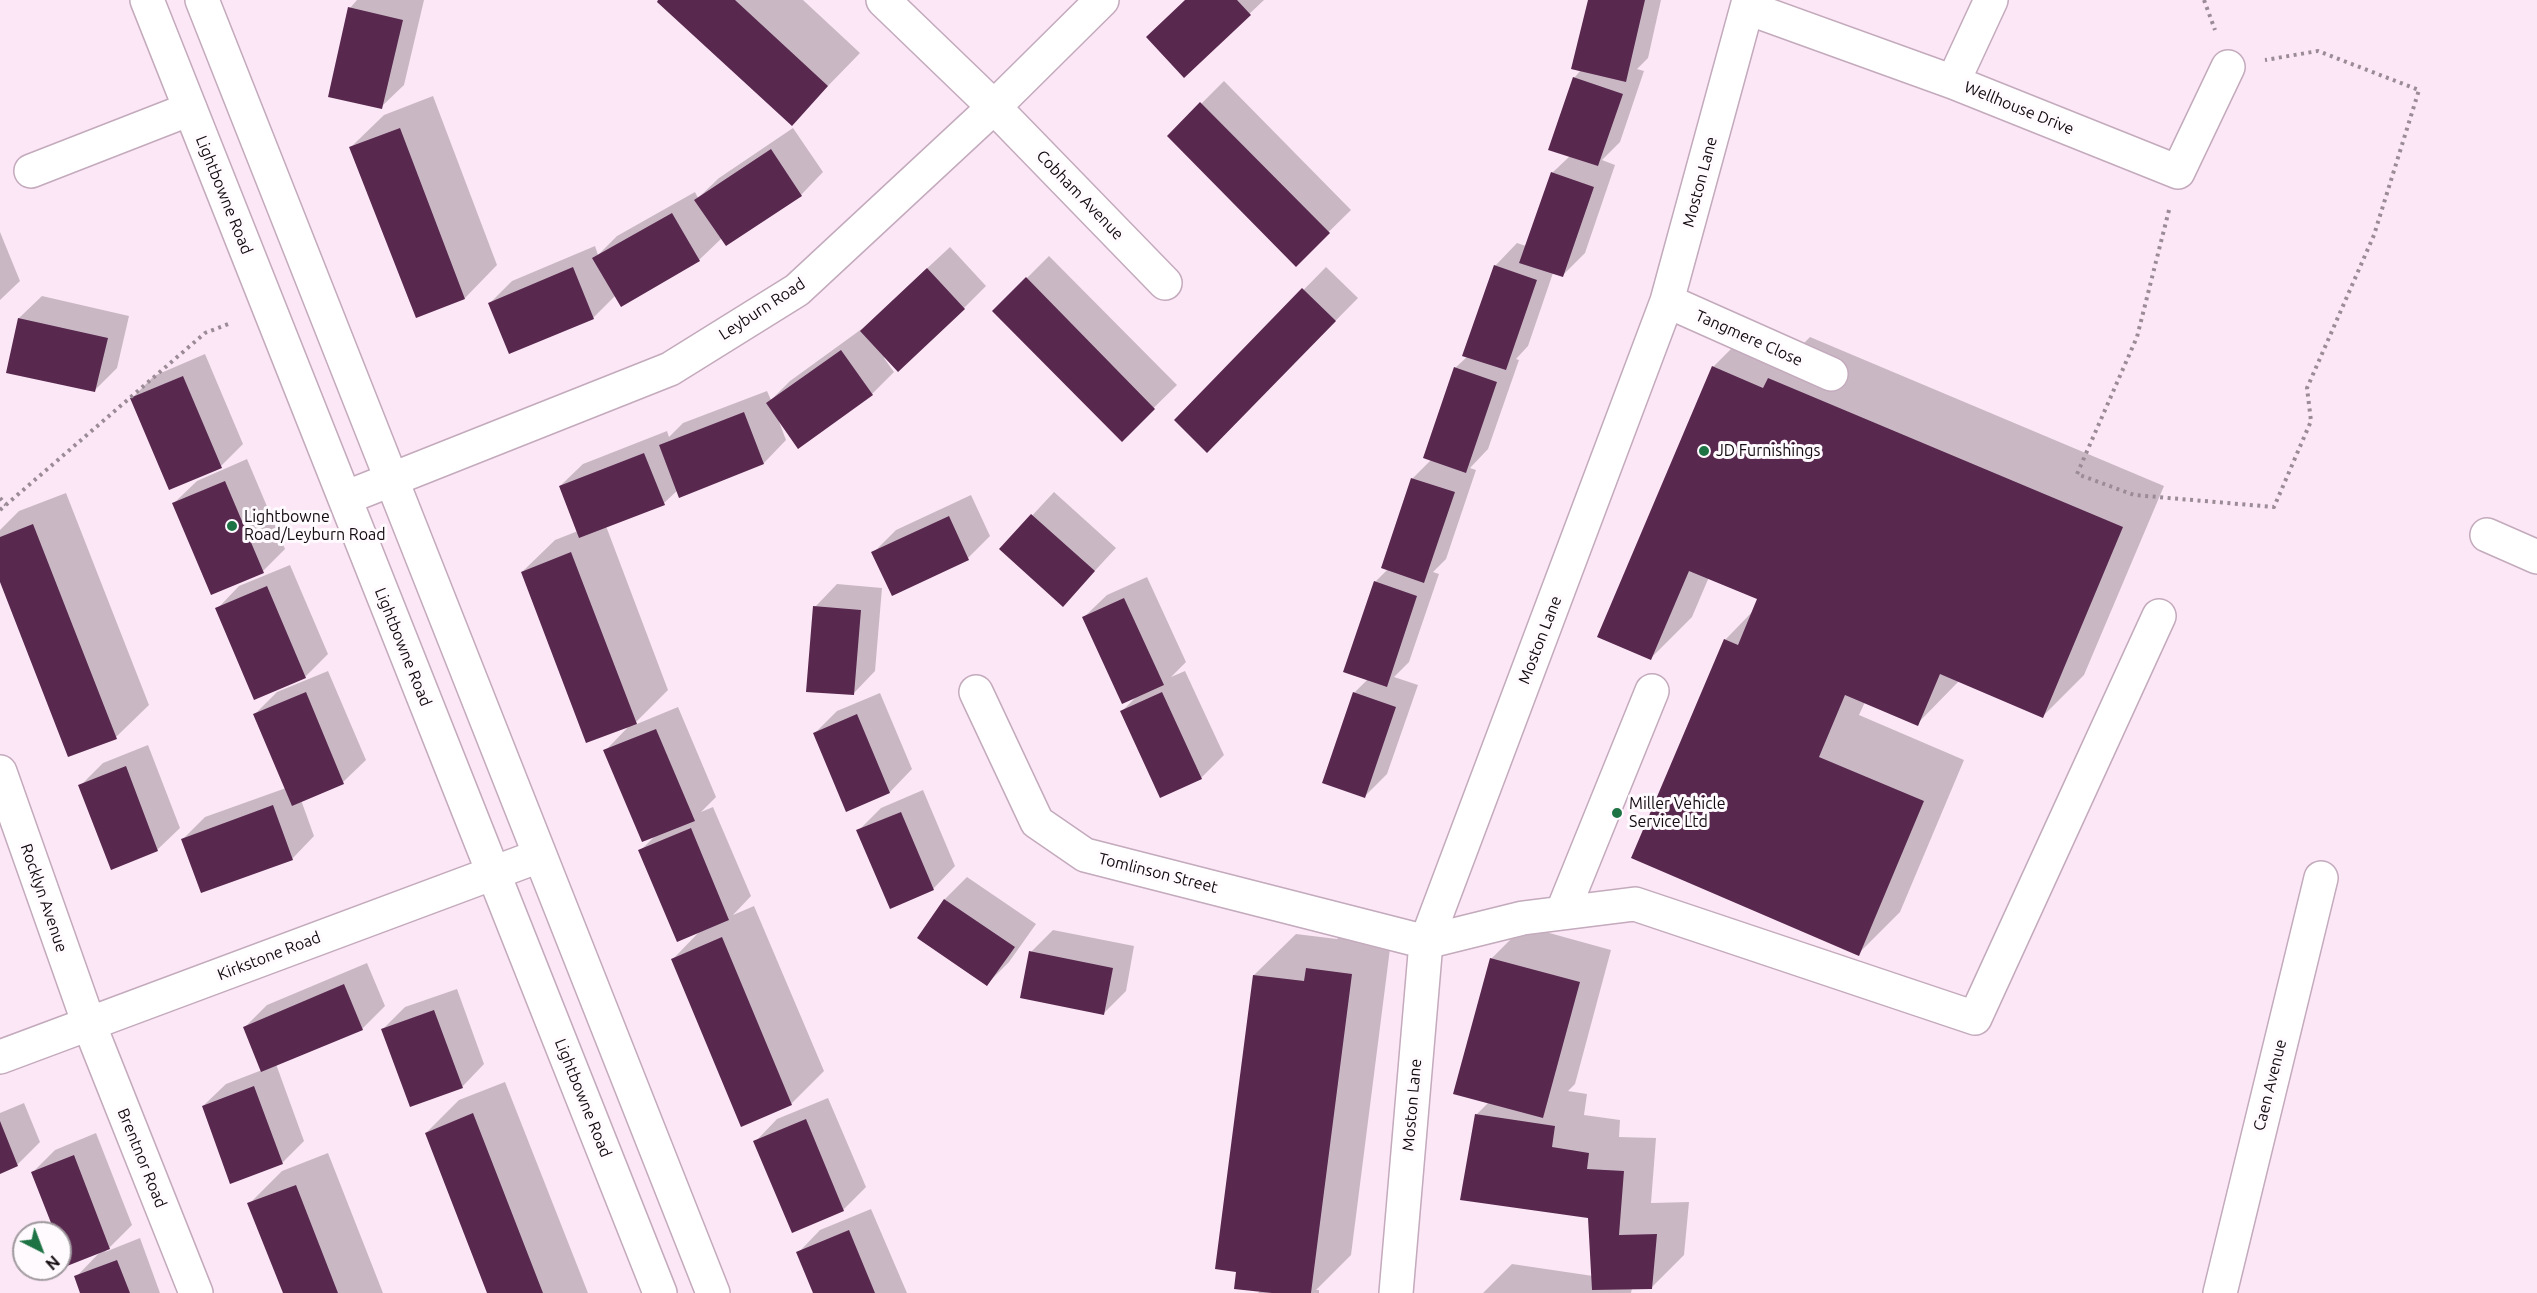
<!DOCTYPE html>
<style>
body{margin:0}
#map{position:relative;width:2537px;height:1293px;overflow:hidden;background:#fce7f6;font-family:Ubuntu,sans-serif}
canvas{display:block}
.north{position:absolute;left:12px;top:1221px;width:60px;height:60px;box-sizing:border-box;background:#fffafe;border:2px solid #a09a9f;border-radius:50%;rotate:138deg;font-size:16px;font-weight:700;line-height:24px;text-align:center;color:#120a10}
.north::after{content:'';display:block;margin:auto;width:21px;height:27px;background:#1e7345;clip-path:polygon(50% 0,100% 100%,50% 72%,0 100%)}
</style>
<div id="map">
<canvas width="2537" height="1293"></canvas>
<div class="north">N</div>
</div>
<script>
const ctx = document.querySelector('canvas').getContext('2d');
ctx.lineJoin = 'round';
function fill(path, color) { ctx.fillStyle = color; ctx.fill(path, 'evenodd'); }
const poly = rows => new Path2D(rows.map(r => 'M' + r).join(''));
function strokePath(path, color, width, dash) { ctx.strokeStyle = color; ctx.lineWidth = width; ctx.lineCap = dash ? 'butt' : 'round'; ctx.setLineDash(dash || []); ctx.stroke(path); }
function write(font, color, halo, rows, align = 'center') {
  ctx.font = font + ' Ubuntu,sans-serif'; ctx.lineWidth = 6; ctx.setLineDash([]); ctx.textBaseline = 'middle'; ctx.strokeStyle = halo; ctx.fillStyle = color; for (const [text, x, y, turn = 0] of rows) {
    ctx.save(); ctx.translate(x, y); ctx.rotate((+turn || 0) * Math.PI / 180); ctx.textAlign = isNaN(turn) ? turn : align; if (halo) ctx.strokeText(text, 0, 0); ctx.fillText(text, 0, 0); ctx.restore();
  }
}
const shadow = poly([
 [357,0,424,0,404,85,381,107,350,8],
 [661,0,803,0,860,53,792,123],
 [1186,0,1264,0,1184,76],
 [1589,0,1661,0,1648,58,1637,69,1644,71,1620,142,1602,160,1615,165,1585,253,1562,276,1553,273,1528,346,1516,359,1519,360,1488,449,1470,468,1476,470,1446,559,1433,572,1439,574,1409,662,1394,677,1418,685,1387,774,1365,796,1354,693,1368,679,1375,582,1388,569,1383,567,1413,478,1432,459,1455,368,1468,356,1495,266,1517,243,1526,246,1552,173,1570,156,1574,78,1581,70],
 [1224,81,1351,210,1296,264,1169,136],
 [433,96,497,265,465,298,417,316,351,147,384,115],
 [793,128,823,172,801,195,722,238,699,260,616,295,593,318,490,303,512,281,595,246,598,255,617,236,695,192,698,198,719,178],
 [0,232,20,281,0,300],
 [950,247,986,286,964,308,884,358,894,372,872,394,778,419,786,440,764,463,680,496,678,490,664,503,606,526,668,690,632,726,678,707,716,797,701,812,713,807,751,896,733,915,754,906,824,1071,791,1104,673,959,701,930,640,851,656,835,605,751,631,724,522,572,555,540,578,531,560,486,583,464,667,431,669,437,683,423,767,391,771,400,790,381,863,328],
 [1049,256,1177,385,1122,439,994,311],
 [1326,267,1358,298,1207,451,1176,420],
 [42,296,129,316,117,368,95,390,7,371,19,318],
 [1754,326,1801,346,1810,337,2164,486,2084,675,2043,716,1959,681,1917,724,1865,702,1859,715,1964,760,1900,912,1858,954,1725,640,1754,610,1759,599,1709,577,1692,617,1651,658,1713,367],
 [205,354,243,444,221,466,132,398,154,376],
 [247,459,285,549,263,571,174,503,197,481],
 [1054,492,1116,548,1063,605,1001,549],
 [66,493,149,705,116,737,0,578,0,530,19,511],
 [971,495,990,536,968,558,873,553,896,530],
 [290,565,328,654,305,677,217,609,239,586],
 [1147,577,1186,662,1171,677,1185,671,1224,755,1201,778,1122,711,1137,696,1084,617,1107,595],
 [837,584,882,588,875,671,853,694,815,607],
 [328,671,366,760,343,782,301,800,314,836,292,859,183,839,205,817,286,788,255,714,277,692],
 [880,693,912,769,890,792,847,810,815,733,837,711],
 [148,745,180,828,157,850,80,786,103,763],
 [923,790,955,866,933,889,858,831,881,808],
 [967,877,1036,924,1009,962,987,984,919,937,945,899],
 [1524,926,1611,950,1575,1084,1568,1091,1587,1094,1584,1115,1620,1120,1619,1137,1656,1138,1651,1203,1689,1202,1684,1255,1652,1287,1632,1288,1631,1293,1483,1293,1512,1264,1593,1276,1590,1217,1476,1115,1489,1102,1491,959],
 [1349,927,1392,933,1351,1255,1316,1290,1319,1290,1319,1293,1258,1293,1261,1290,1254,975,1296,934,1337,939],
 [1053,930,1134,946,1126,991,1103,1014,1031,952],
 [367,963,385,1006,362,1029,276,1064,304,1141,282,1163,203,1106,226,1084,262,1070,245,1027,267,1005],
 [457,989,484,1064,462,1087,383,1029,405,1007],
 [505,1082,588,1293,489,1293,426,1133,459,1100],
 [828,1098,866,1187,843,1210,793,1231,755,1142,777,1119],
 [24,1103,40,1142,18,1164,0,1172,0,1113],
 [96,1133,132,1225,105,1252,140,1238,160,1293,82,1293,76,1277,102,1250,60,1243,60,1233,56,1233,33,1172,55,1150],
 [328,1153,383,1293,284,1293,249,1204,282,1171],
 [871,1209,907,1293,815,1293,798,1253,820,1230]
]);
const building = poly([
 [658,0,735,0,828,86,792,126,657,2],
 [1185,0,1237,0,1251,15,1184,78,1146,37],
 [1588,0,1645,0,1626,82,1571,69],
 [348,7,403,20,382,109,328,97],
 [1573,77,1623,94,1598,166,1548,150],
 [1200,102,1330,233,1296,267,1167,136],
 [400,128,465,299,416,318,349,147],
 [771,149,802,196,726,246,694,200],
 [1551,172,1594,187,1563,277,1519,263],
 [672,213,700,261,621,307,592,258],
 [1494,265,1537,280,1506,370,1462,356],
 [573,267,594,319,509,354,488,303],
 [927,268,965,309,898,372,860,331],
 [1026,277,1155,409,1122,442,992,311],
 [1302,288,1336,321,1207,453,1174,420],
 [18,318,108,338,95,392,6,373],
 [841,350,873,395,798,449,766,403],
 [1712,366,1763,388,1768,378,2123,527,2043,718,1940,674,1918,726,1845,695,1819,757,1924,801,1859,956,1631,858,1724,639,1738,645,1757,599,1689,571,1651,660,1597,637],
 [1454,367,1497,382,1466,473,1423,458],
 [183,376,222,468,169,490,130,398],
 [744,412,764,464,679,498,659,445],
 [644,453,665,505,579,538,559,486],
 [1411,478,1455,492,1424,583,1381,568],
 [225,481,264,573,211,595,172,503],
 [1031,514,1095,571,1063,607,999,549],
 [949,516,969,560,892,596,871,552],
 [33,524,117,739,68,757,0,582,0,537],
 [571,552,637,724,586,743,521,572],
 [1374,581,1417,596,1387,687,1343,672],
 [267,586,306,678,254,700,215,608],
 [1124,598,1164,685,1122,704,1082,617],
 [813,606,861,610,854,695,806,692],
 [306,692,344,784,292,806,253,714],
 [1162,692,1202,779,1160,798,1120,711],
 [1353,692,1396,707,1365,798,1322,783],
 [857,714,890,793,846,812,813,733],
 [656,729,695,821,642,842,603,750],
 [126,766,158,851,111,870,78,785],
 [273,805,293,860,201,893,181,839],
 [901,812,934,890,890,909,856,830],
 [691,828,729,920,677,942,638,850],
 [944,899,1015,947,987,986,917,938],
 [722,937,792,1105,741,1127,671,959],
 [1029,951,1113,968,1104,1015,1020,998],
 [1490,958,1580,982,1543,1118,1453,1094],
 [1306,968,1352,974,1311,1293,1272,1293,1234,1289,1236,1272,1215,1269,1253,975,1304,981],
 [344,984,363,1030,261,1072,243,1027],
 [434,1010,463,1088,410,1107,381,1029],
 [254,1086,283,1164,230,1184,202,1106],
 [473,1113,543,1293,487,1293,425,1133],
 [1475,1114,1555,1126,1552,1147,1589,1153,1587,1169,1624,1171,1619,1235,1657,1234,1652,1289,1592,1290,1588,1218,1460,1200],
 [806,1119,844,1211,792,1233,753,1141],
 [0,1121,18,1166,0,1174],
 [74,1155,110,1249,67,1266,60,1247,60,1233,55,1233,31,1172],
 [296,1185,338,1293,283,1293,247,1203],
 [849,1230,875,1293,813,1293,796,1252],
 [117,1260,130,1293,80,1293,74,1276]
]);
const path = poly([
 [2204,0,2215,30],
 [2169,210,2137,337,2077,474,2134,495,2274,507,2311,421,2307,388,2374,235,2419,90,2318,51,2265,60],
 [0,498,6,505],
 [0,510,205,333,231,323]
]);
const minor = poly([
 [883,0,994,107,1165,283],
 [1748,8,1953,82,2178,172,2228,67],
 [1953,82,1991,0],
 [31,171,190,109],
 [1667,301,1831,374],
 [345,498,670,369,797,290,994,107,1102,0],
 [2487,535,2537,557],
 [976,692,1037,822,1085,855,1426,942,1523,918,1635,904,1975,1018,2159,616],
 [0,772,89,1024,196,1293],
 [1562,913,1652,691],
 [0,1057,539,856],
 [1396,1293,1426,942,1667,301,1749,0],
 [2220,1293,2321,878]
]);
const major = poly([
 [147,0,660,1293],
 [202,0,713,1293]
]);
const markers = [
 [1704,451,6,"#1e7345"],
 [232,526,6,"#1e7345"],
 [1617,813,6,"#1e7345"]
];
const streetNames = [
 ["Wellhouse Drive",2019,108,22],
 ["Moston Lane",1700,182,-75],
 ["Lightbowne Road",224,195,68],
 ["Cobham Avenue",1080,195,46],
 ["Leyburn Road",762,309,-33],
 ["Tangmere Close",1749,338,24],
 ["Moston Lane",1540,640,-69],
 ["Lightbowne Road",403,647,68],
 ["Tomlinson Street",1158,873,14],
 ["Rocklyn Avenue",44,898,71],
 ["Kirkstone Road",269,956,-21],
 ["Caen Avenue",2270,1085,-76],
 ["Lightbowne Road",583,1098,68],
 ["Moston Lane",1412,1105,-85],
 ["Brentnor Road",142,1158,68]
];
const poiNames = [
 ["JD Furnishings",1716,451],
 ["Lightbowne",244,517],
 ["Road/Leyburn Road",244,535],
 ["Miller Vehicle",1629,804],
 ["Service Ltd",1629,822]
];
fill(shadow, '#0003');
fill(building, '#59284f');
strokePath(minor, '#c3aabc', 36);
strokePath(major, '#c3aabc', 36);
strokePath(path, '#9b8b96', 4, [3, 4.5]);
strokePath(minor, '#fff', 33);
strokePath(major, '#fff', 33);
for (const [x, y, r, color] of markers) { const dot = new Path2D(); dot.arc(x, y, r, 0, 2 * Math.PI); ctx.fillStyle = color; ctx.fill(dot); strokePath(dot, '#fffafe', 2); }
write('16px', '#120a10', '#fffafe', streetNames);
write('16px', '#120a10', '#fffafe', poiNames, 'left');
</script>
